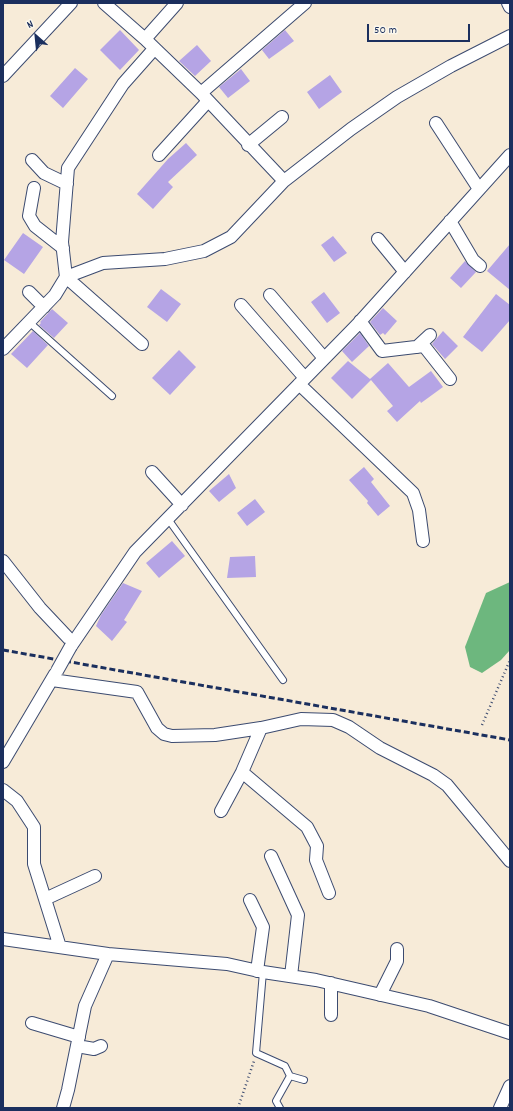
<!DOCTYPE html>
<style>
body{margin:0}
#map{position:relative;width:513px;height:1111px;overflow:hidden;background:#f7ebd8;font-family:Dekko,sans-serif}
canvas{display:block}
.frame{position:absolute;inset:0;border:4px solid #1b2f5e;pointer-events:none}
.north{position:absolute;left:16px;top:16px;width:40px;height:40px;-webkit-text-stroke:3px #fbf7ec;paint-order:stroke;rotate:333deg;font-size:11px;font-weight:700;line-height:16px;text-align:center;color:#1b2f5e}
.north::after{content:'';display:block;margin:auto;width:14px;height:18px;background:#1b2f5e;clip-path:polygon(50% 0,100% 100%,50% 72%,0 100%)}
.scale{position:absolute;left:367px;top:24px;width:103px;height:18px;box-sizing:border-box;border:2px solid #1b2f5e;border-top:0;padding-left:5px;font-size:12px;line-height:14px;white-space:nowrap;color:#1b2f5e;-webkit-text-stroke:3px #fbf7ec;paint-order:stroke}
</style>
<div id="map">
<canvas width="513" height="1111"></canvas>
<div class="frame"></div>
<div class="north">N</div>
<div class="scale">50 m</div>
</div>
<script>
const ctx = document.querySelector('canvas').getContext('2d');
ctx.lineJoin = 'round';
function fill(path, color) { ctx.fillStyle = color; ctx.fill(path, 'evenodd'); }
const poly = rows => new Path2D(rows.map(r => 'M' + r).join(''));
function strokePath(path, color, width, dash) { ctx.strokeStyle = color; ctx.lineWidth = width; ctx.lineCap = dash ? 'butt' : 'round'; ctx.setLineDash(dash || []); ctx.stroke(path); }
const forest = poly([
 [510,582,510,650,501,660,482,673,470,667,465,647,486,593]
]);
const building = poly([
 [120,30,139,50,120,70,100,50],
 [285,30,294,41,269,59,262,50],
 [197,45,211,61,195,76,179,61],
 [75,68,88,79,63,108,50,96],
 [241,69,250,81,228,98,219,87],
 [330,75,342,92,319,109,307,92],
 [186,143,197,155,168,182,173,187,153,209,137,194,168,159],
 [23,233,43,247,24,274,4,260],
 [333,236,347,253,334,262,321,245],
 [510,244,510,290,487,271],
 [465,261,476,272,461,288,450,278],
 [161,289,181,304,167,322,147,307],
 [324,292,340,313,327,323,311,302],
 [496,294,510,305,510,320,482,352,463,337],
 [383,308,397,321,385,335,383,333,380,335,370,322],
 [52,309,68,323,54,338,39,325,41,323,40,322],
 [33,331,48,345,27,368,11,354],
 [443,331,458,346,445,359,432,344],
 [360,333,369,346,352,362,342,351],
 [179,350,196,367,170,395,152,378],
 [348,361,370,379,388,363,409,387,431,371,443,387,421,403,420,401,397,422,387,411,393,406,371,380,352,399,331,378],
 [364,467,374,479,371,482,390,506,378,516,367,503,368,501,349,480],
 [229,474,236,488,219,502,209,491],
 [255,499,265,512,247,526,237,513],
 [172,541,185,556,159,578,146,563],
 [255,556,256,577,227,578,230,557],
 [123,583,142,591,124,620,127,622,112,641,96,626,101,615]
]);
const path = poly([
 [482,725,510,660],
 [238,1108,254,1061]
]);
const service = poly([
 [29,322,112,396],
 [168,519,283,680],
 [263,972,256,1053,285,1066,290,1076,304,1080],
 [280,1108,276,1101,290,1076]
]);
const minor = poly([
 [104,3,145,39,201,93,284,181],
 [508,3,510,7],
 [145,39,177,3],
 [3,76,71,3],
 [201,93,305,3],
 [436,123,479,189],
 [248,145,282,117],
 [159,155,208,101],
 [32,160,44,173,67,184],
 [34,188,29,216,35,226,63,248],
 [450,221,473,260,480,266],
 [378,239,405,272],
 [29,292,44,307],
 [270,295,324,358],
 [241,305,305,378],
 [360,321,382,351,424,346,450,379],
 [142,344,66,277,62,242,68,168,123,84,154,49],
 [417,347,430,335],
 [3,349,55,295,66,277,103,263,165,259,204,251,231,237,284,181,351,129,397,97,451,66,510,36],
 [299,384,413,493,419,510,423,541],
 [152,472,182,505],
 [3,561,40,608,73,643],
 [71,646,135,552,357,325,510,155],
 [52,680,137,692,157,728,164,734,172,736,215,735,261,728,301,719,333,720,349,727,380,748,433,775,447,785,510,861],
 [3,762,55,674],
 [242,772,307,827,317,846,316,860,329,893],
 [3,790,17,801,34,827,34,864,60,947],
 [221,811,242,772,261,728],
 [271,856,298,915,291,976],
 [45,899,95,876],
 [250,900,263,927,257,971],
 [3,939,108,954,85,1006,68,1090,63,1108],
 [108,954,227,964,263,972,316,980,429,1006,510,1033],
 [331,983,331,1015],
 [380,995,397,961,397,949],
 [32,1023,79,1037],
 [77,1046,94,1049,101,1046],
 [500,1108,510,1086]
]);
const rail = poly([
 [3,650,510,740]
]);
const minorBridge = poly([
 [57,671,71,646]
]);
fill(forest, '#6db77e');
fill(building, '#b5a4e5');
strokePath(service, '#3c4b70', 8);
strokePath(minor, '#3c4b70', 14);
strokePath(path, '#3c4b70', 2.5, [1, 3]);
strokePath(service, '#fff', 6);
strokePath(minor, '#fff', 12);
strokePath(rail, '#1b2f5e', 3, [6, 3]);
strokePath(minorBridge, '#3c4b70', 14, []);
strokePath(minorBridge, '#fff', 12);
</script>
